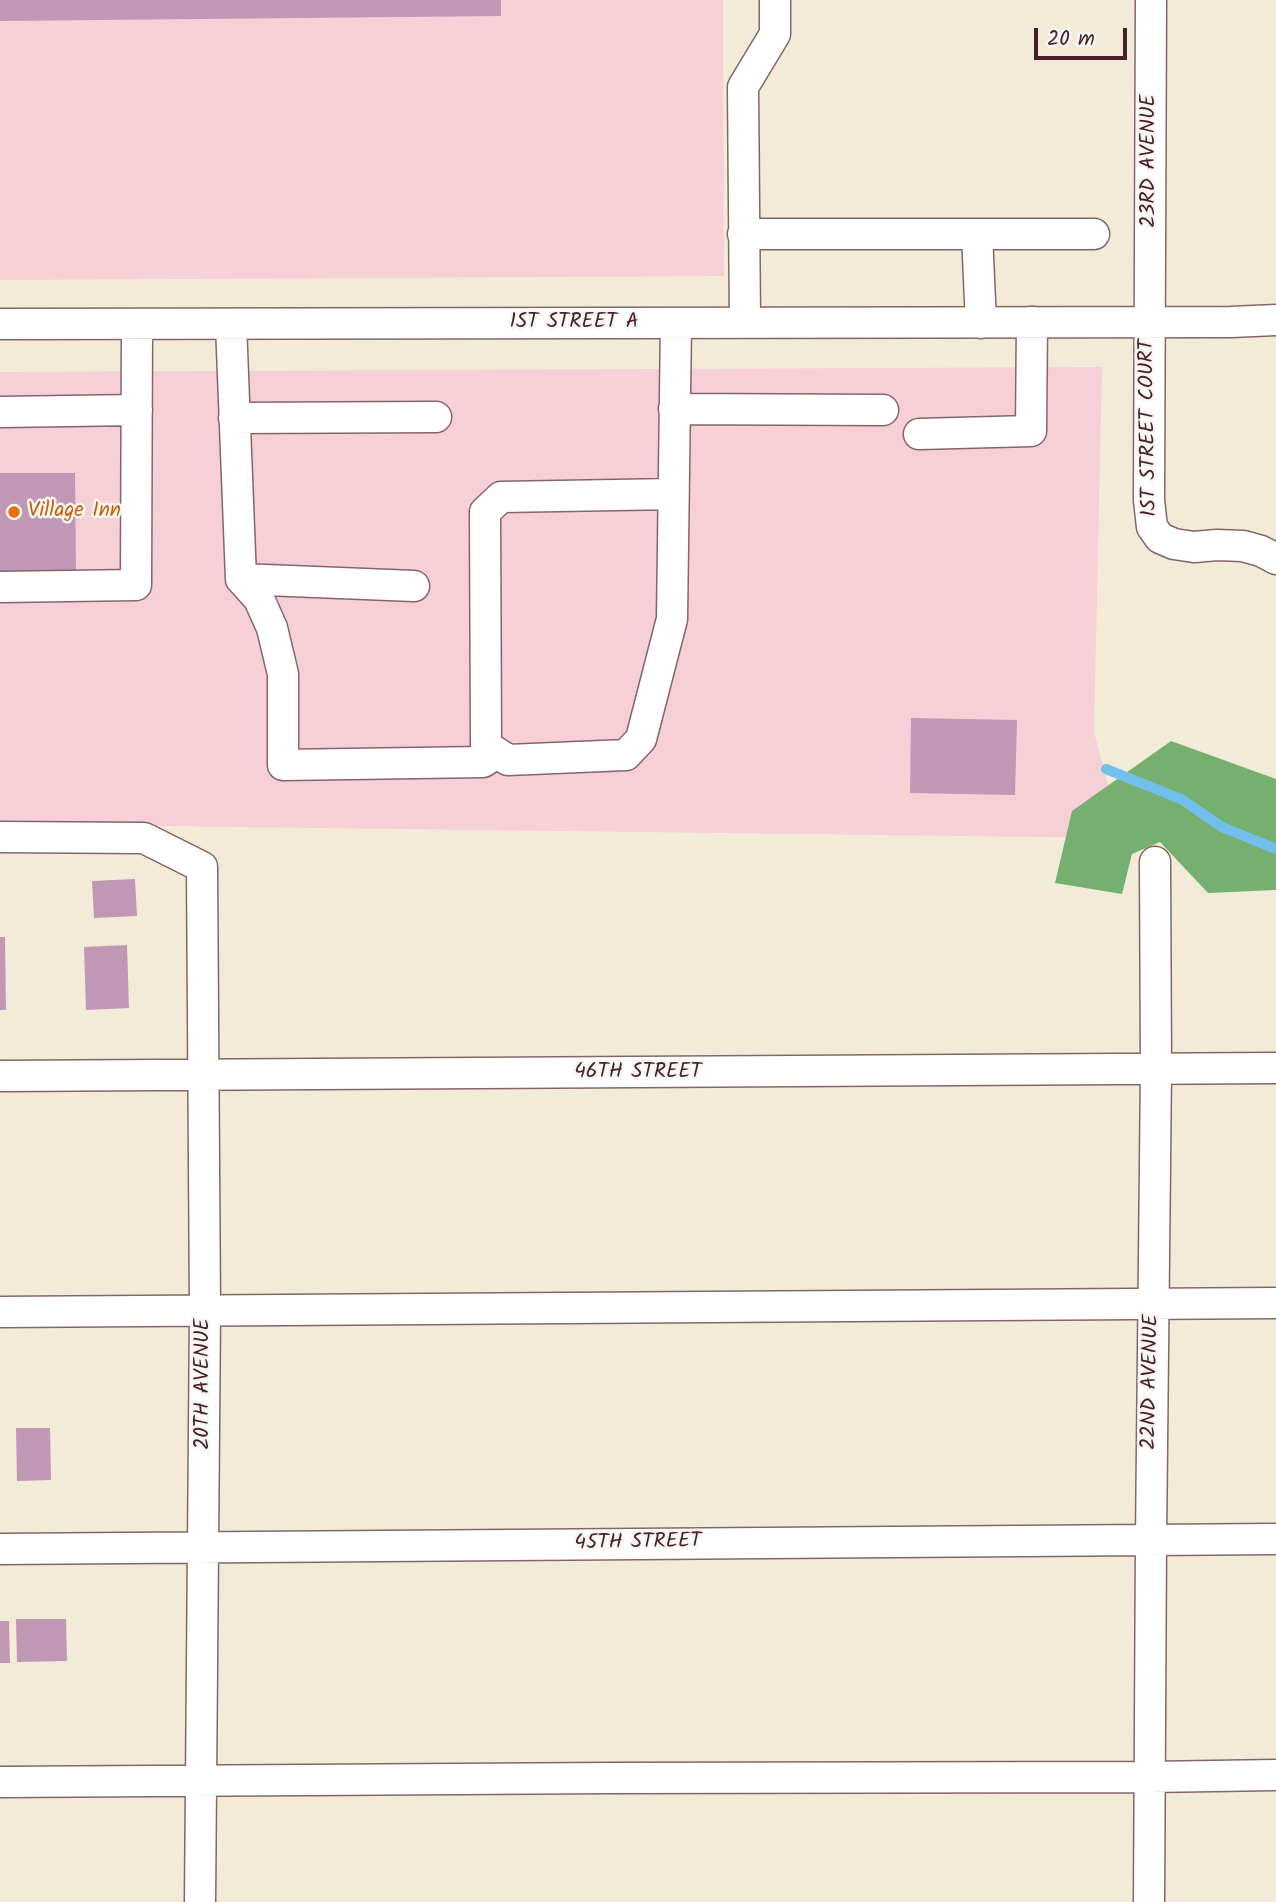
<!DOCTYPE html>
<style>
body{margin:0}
#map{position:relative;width:1276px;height:1902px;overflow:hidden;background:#f2ebd8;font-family:Kalam,sans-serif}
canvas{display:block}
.scale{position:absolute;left:1034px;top:28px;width:93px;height:32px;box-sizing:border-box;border:4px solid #4a1f2b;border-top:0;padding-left:9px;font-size:21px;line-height:24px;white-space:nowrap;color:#4a1f2b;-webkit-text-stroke:5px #f6f6f2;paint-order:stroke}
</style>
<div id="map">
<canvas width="1276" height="1902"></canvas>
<div class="scale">20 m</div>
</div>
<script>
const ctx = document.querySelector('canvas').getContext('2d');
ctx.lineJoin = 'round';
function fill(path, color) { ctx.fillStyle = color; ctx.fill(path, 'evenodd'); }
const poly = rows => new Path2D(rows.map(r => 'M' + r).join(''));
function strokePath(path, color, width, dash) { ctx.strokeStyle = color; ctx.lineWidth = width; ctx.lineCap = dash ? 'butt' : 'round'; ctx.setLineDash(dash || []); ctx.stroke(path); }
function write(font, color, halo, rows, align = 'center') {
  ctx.font = font + ' Kalam,sans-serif'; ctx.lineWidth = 5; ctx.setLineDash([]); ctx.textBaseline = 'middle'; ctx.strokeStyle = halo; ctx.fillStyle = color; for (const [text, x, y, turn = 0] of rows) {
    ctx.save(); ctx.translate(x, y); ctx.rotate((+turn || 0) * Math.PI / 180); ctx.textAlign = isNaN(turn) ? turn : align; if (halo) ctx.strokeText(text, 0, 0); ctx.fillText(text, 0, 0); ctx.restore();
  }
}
const built = poly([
 [0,0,723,0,724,276,0,280],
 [1102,367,1094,732,1122,838,0,824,0,372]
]);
const forest = poly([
 [1171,741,1276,779,1276,890,1208,893,1160,842,1132,854,1122,894,1055,883,1072,811]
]);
const stream = poly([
 [1106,769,1181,799,1222,827,1276,849]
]);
const building = poly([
 [0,0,501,0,501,16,0,21],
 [0,473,75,473,76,575,0,575],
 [911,718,1017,720,1015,795,910,793],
 [135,879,137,916,94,918,92,881],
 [0,937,5,937,6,1010,0,1010],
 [127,945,129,1008,86,1010,84,947],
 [16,1428,50,1428,51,1480,17,1481],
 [16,1619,66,1619,67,1661,17,1662],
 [0,1621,9,1621,10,1663,0,1663]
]);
const minor = poly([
 [1151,0,1149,500,1152,527,1160,538,1174,544,1194,547,1217,545,1243,546,1261,551,1276,559],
 [743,234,1094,234],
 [977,234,981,323],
 [745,323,743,87,775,34,775,0],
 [0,324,1231,322,1276,320],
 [231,324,241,579,259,599,272,628,283,674,283,765,483,762,497,753],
 [674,409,883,410],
 [0,412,137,410],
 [234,418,436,417],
 [919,434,1031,431,1032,322],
 [673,494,501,497,485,512,486,746,508,760,626,755,641,739,672,619,676,323],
 [241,579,414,586],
 [0,587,136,585,137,324],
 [0,837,144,838,202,867,205,1311,200,1902],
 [0,1076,1276,1068],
 [0,1312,1276,1303],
 [0,1549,1276,1539],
 [0,1782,611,1778,1150,1777,1276,1775],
 [1149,1902,1151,1540,1156,1069,1155,862]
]);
const markers = [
 [14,512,7,"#e8710a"]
];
const streetNames = [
 ["23RD AVENUE",1150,161,-90],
 ["1ST STREET A",574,323],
 ["1ST STREET COURT",1150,428,-91],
 ["46TH STREET",638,1073],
 ["22ND AVENUE",1152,1382,-89],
 ["20TH AVENUE",204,1384,-90],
 ["45TH STREET",638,1544,-1]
];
const foodNames = [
 ["Village Inn",28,512]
];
fill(built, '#f6cfd7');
fill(forest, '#76b070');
strokePath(stream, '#72bfec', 10);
fill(building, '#c197b6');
strokePath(minor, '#856668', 33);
strokePath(minor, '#fff', 30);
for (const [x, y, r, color] of markers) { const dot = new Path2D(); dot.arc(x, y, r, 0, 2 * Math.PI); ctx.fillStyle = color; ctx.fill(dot); strokePath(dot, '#f6f6f2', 2.5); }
write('21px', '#4a1f2b', '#f6f6f2', streetNames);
write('21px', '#c56008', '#f6f6f2', foodNames, 'left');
</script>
